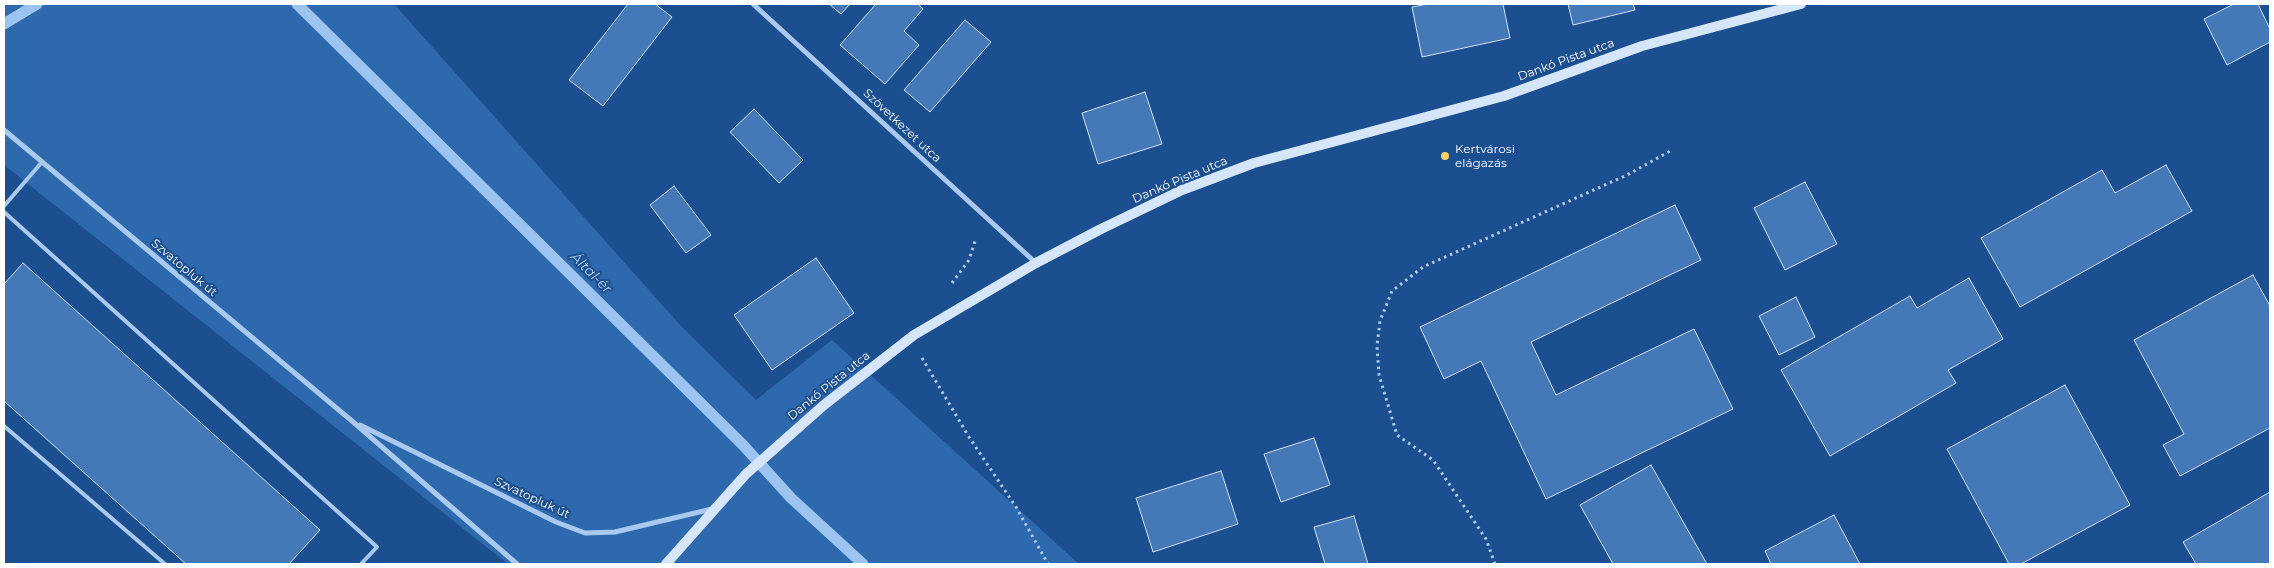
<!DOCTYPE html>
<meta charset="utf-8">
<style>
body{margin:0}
#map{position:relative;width:2274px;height:568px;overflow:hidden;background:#1b4f8f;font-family:Montserrat,sans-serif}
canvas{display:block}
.frame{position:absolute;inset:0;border:5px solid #fff;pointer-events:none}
</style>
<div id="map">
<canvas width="2274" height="568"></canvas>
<div class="frame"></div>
</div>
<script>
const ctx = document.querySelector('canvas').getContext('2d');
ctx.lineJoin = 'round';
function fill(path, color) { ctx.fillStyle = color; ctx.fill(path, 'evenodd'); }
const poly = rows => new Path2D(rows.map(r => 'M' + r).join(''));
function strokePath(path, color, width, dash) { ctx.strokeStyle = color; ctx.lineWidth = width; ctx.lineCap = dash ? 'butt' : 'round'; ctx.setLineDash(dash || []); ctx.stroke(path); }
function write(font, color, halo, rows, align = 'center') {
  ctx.font = font + ' Montserrat,sans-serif'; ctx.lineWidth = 4; ctx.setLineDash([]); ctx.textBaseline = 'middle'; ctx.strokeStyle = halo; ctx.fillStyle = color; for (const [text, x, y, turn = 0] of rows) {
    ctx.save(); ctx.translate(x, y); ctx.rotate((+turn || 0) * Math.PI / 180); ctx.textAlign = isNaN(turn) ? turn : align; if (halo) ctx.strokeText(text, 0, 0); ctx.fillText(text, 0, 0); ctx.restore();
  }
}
const green = poly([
 [4,4,394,4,681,326,756,400,832,340,1079,564,508,564,4,165]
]);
const stream = poly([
 [297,4,743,445,791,498,863,564],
 [4,24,37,4]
]);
const building = poly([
 [628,4,655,4,672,17,603,106,569,80,628,4],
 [829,4,850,4,841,14,829,4],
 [876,4,918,4,923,9,904,31,919,45,885,84,840,45,876,4],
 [1428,4,1503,4,1510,38,1422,57,1412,7,1428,4],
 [1568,4,1633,4,1635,10,1573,25,1568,4],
 [2234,4,2258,4,2270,29,2270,42,2227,65,2204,19,2234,4],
 [965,20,991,42,930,112,904,90,965,20],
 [1145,92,1162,144,1098,164,1082,113,1145,92],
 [754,109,803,160,779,183,730,132,754,109],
 [2166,165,2192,211,2020,307,1981,238,2102,170,2115,193,2166,165],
 [1805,182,1837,244,1785,270,1754,208,1805,182],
 [674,186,711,235,686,253,650,205,674,186],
 [1675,205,1701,260,1531,342,1556,395,1694,329,1733,409,1546,499,1481,361,1444,379,1420,327,1675,205],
 [816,258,854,313,772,370,734,315,816,258],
 [23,263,320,530,289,564,186,564,4,401,4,284,23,263],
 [2253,275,2270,306,2270,428,2180,476,2163,445,2184,434,2134,340,2253,275],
 [1969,278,2003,339,1948,370,1956,383,1830,456,1781,370,1910,296,1917,308,1969,278],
 [1796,297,1815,337,1779,355,1759,316,1796,297],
 [2065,385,2130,505,2021,564,2009,564,1947,449,2065,385],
 [1314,438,1330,485,1281,502,1264,454,1314,438],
 [1651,465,1707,564,1613,564,1580,505,1651,465],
 [1221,471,1238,524,1153,552,1136,498,1221,471],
 [2270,492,2270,564,2196,564,2183,542,2270,492],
 [1834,515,1860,564,1771,564,1765,551,1834,515],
 [1354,516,1368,564,1325,564,1314,527,1354,516]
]);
const path = poly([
 [952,283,969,260,976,238],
 [922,358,969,437,1016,507,1048,564],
 [1495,564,1486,539,1433,460,1397,435,1379,375,1377,346,1380,321,1392,291,1423,267,1627,175,1672,150]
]);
const lane = poly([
 [4,206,42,162],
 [4,212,377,547,361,564],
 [4,426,165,564]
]);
const street = poly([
 [753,4,1036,263],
 [4,130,352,421,517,564],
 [360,425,556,522,585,533,615,532,712,509]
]);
const secondary = poly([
 [666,564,746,474,824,405,914,335,1036,263,1101,229,1182,190,1254,163,1504,96,1642,46,1801,4]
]);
const markers = [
 [1445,156,5,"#ffd166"]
];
const streetNames = [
 ["Dankó Pista utca",1566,60,-20],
 ["Szövetkezet utca",902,126,43],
 ["Dankó Pista utca",1180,180,-23],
 ["Szvatopluk út",184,268,40],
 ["Dankó Pista utca",829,386,-39],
 ["Szvatopluk út",532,498,25]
];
const poiNames = [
 ["Kertvárosi",1455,149],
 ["elágazás",1455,163]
];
const waterNames = [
 ["Által-ér",591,273,45]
];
fill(green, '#2e69ad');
strokePath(stream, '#9cc4f0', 11);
fill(building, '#4478b7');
strokePath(building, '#cfe3fa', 1);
strokePath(path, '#a9c9ee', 3, [2.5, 4]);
strokePath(lane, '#a9c9ee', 4);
strokePath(street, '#a9c9ee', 5);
strokePath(secondary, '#d6e6fa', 10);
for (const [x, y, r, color] of markers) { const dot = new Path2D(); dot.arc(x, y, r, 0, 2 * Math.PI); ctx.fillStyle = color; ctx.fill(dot); strokePath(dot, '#1b4f8f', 2); }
write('12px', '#fff', '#1b4f8f', streetNames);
write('12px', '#fff', '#1b4f8f', poiNames, 'left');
write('italic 14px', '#b5d3f5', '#1b4f8f', waterNames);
</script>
